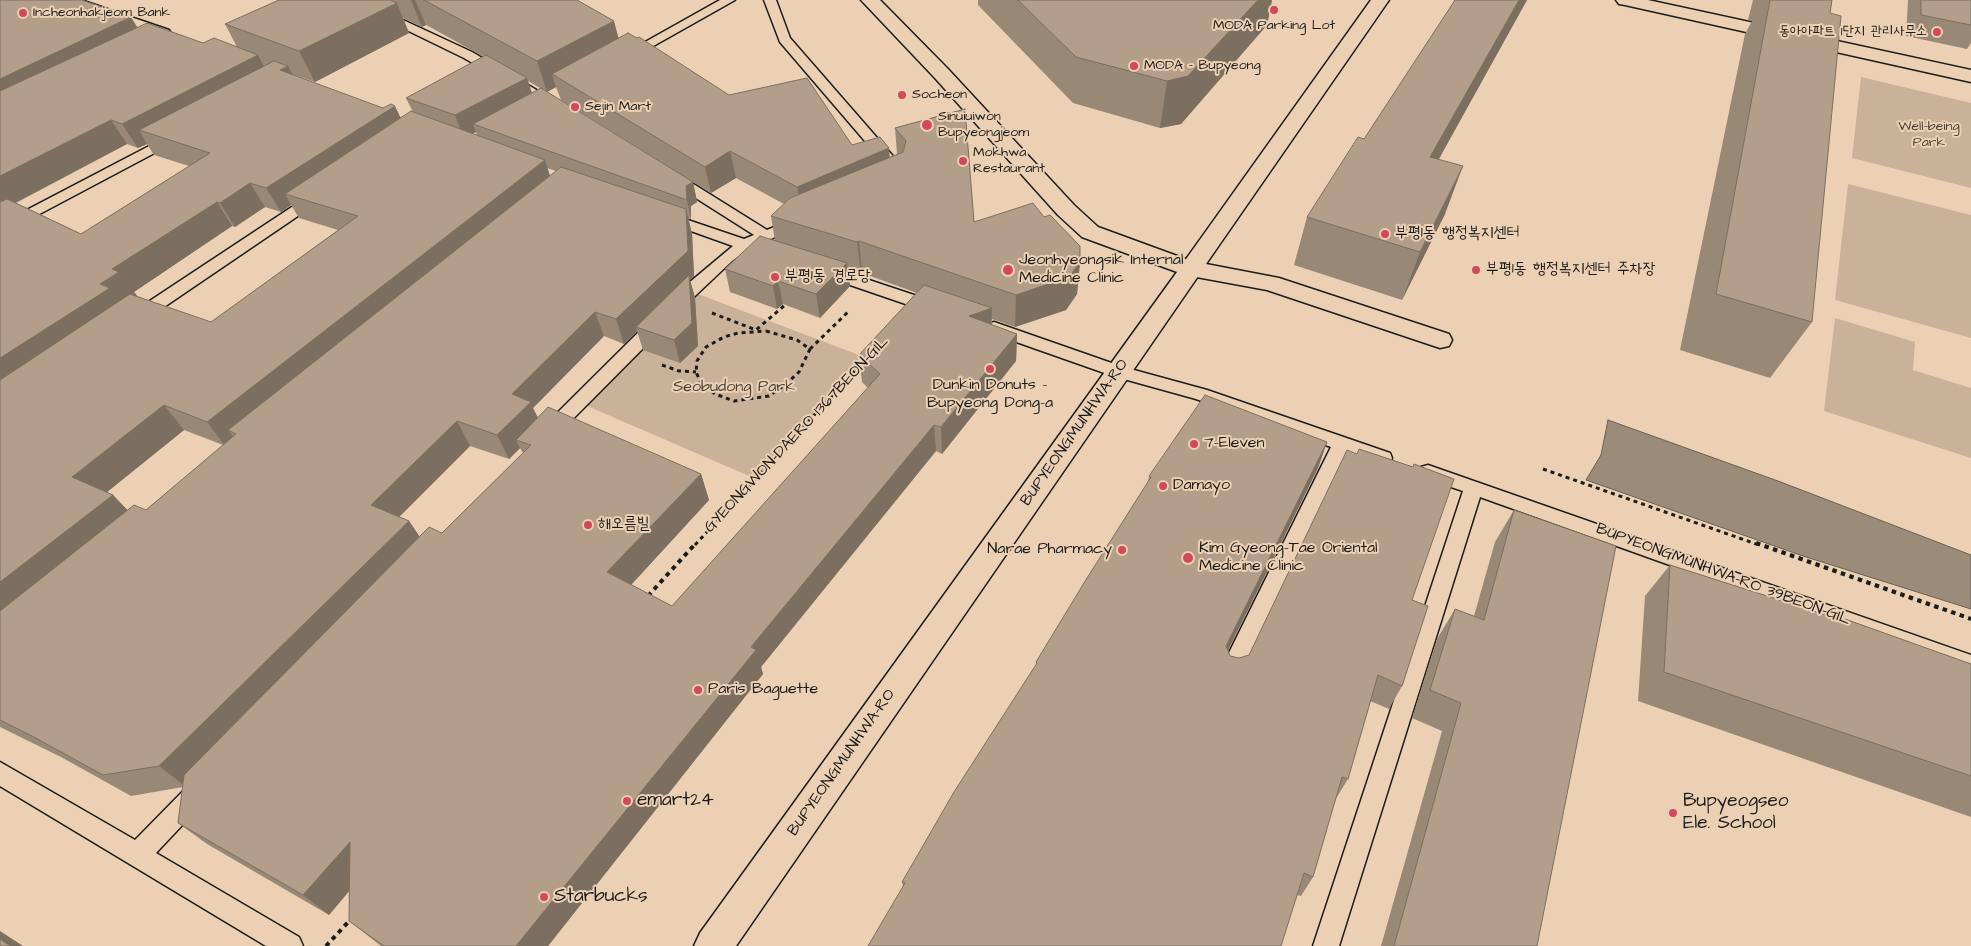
<!DOCTYPE html>
<meta charset="utf-8">
<style>
body{margin:0}
canvas{display:block;background:#ecd0b3}
</style>
<canvas width="1971" height="946"></canvas>
<script>
const ctx = document.querySelector('canvas').getContext('2d');
ctx.lineJoin = 'round';
function fill(path, color) { ctx.fillStyle = color; ctx.fill(path, 'evenodd'); }
const poly = rows => new Path2D(rows.map(r => 'M' + r).join(''));
function strokePath(path, color, width, dash) { ctx.strokeStyle = color; ctx.lineWidth = width; ctx.lineCap = dash ? 'butt' : 'round'; ctx.setLineDash(dash || []); ctx.stroke(path); }
function write(font, color, halo, rows, align = 'center') {
  ctx.font = font + ' "Architects Daughter","Poor Story",sans-serif'; ctx.lineWidth = 4; ctx.setLineDash([]); ctx.textBaseline = 'middle'; ctx.strokeStyle = halo; ctx.fillStyle = color; for (const [text, x, y, turn = 0] of rows) {
    ctx.save(); ctx.translate(x, y); ctx.rotate((+turn || 0) * Math.PI / 180); ctx.textAlign = isNaN(turn) ? turn : align; if (halo) ctx.strokeText(text, 0, 0); ctx.fillText(text, 0, 0); ctx.restore();
  }
}
const green = poly([
 [1861,77,1971,103,1971,188,1852,158],
 [1848,184,1971,215,1971,338,1835,300],
 [690,291,867,358,756,479,578,402],
 [1835,318,1915,342,1913,370,1971,388,1971,458,1824,411]
]);
const water = poly([
 [1608,420,1778,481,1971,555,1971,609,1803,556,1586,480,1601,455,1608,420]
]);
const pathFar1 = poly([
 [712,313,756,330,785,305],
 [766,331,797,340,810,349,799,372,786,384,769,396,734,401,715,394,701,383,696,372,697,361,706,347,724,337,738,333,766,331],
 [810,349,850,310],
 [662,365,679,371,696,372],
 [1543,469,1759,545],
 [695,545,862,363]
]);
const path = poly([
 [1756,543,1971,619],
 [648,596,696,543],
 [326,946,351,919]
]);
const lane = poly([
 [64,0,81,0,169,30,171,33,169,36,161,36,66,2,64,0],
 [345,0,360,0,472,52,562,105,560,108,550,108,464,58,345,0],
 [720,0,735,0,632,58,624,58,622,55,720,0],
 [764,0,776,0,790,38,892,155,894,158,892,161,882,161,780,42,764,0],
 [174,133,181,137,179,140,0,235,0,224,174,133],
 [674,174,679,175,767,230,796,218,801,220,803,223,801,226,759,244,777,251,780,254,777,257,772,259,747,250,732,261,696,295,555,437,549,439,543,437,540,432,543,427,684,287,733,246,663,221,661,218,663,215,673,215,744,239,754,235,669,181,667,178,669,175,674,174],
 [315,194,320,195,322,198,320,201,142,322,136,323,130,322,128,318,130,314,310,195,315,194],
 [824,265,941,304,943,308,941,312,935,313,929,312,818,274,816,270,818,266,824,265],
 [994,322,1123,367,1207,390,1390,453,1392,458,1390,463,1383,465,1347,452,1239,678,1231,680,1223,678,1220,671,1331,447,1196,399,1113,376,988,332,986,328,988,324,994,322],
 [1428,465,1971,655,1971,673,1480,497,1339,946,1313,946,1463,491,1421,477,1419,472,1421,467,1428,465],
 [0,762,135,840,188,786,196,783,204,786,208,794,204,802,156,853,299,937,303,946,266,946,0,786,0,762]
]);
const street = poly([
 [1371,0,1389,0,1206,264,1279,278,1449,334,1452,340,1449,346,1440,348,1267,290,1191,276,1183,274,1179,269,1371,0],
 [1616,0,1648,0,1971,70,1971,82,1625,5,1619,4,1616,0]
]);
const secondary = poly([
 [861,0,880,0,948,69,1074,205,1098,227,1199,264,1203,269,736,946,694,946,700,933,1177,272,1082,237,1058,215,934,77,861,0]
]);
const wall = poly([
 [0,0,137,28,203,43,237,47,225,24,279,0,577,0,619,38,729,95,852,145,890,157,897,154,895,128,965,109,974,222,1080,262,1077,294,1066,310,1015,327,992,319,992,325,1017,334,1016,361,942,454,936,451,761,667,763,674,548,946,381,946,349,921,349,890,329,915,207,844,178,823,183,787,131,796,61,757,0,727],
 [403,18,422,27,426,25,430,27,484,57,406,98,413,112,401,118,292,74,315,82,409,33],
 [528,81,540,88,532,93],
 [556,87,561,100,711,193,736,178,784,204,771,216,775,241,725,269,730,292,777,309,783,304,820,318,850,286,848,270,861,274,862,273,917,293,859,355,862,382,868,388,672,606,631,585,709,500,701,474,538,418,533,408,604,336,624,344,637,331,643,350,680,363,698,346,695,298,690,280,694,276,692,234,688,218,691,219,691,206,697,202,693,182,547,92],
 [476,132,477,136,472,134],
 [127,144,138,148,147,144,154,155,189,166,81,234,16,203],
 [547,168,556,171,550,176],
 [291,205,299,218,338,230,211,322,138,297,134,292,232,226,235,227,265,207,281,212],
 [184,430,223,445,146,510,127,510,113,495,107,492],
 [470,446,509,459,520,448,523,453,442,533,420,537,409,521,399,517],
 [978,0,1272,0,1267,25,1181,124,1160,128,1073,103,978,5],
 [1527,0,1439,159,1445,214,1402,300,1294,265,1307,217,1364,139],
 [1753,0,1832,0,1830,13,1812,322,1770,378,1680,350,1745,34,1752,21,1748,20],
 [1908,0,1971,0,1971,43,1967,49,1906,36,1908,1],
 [1327,442,1318,468,1228,651,1230,656,1239,658,1412,600,1402,686,1389,709,1370,701,1348,779,1335,800,1313,877,1301,896,1297,895,903,886,902,882,1036,666,1036,662,1148,482,1149,476],
 [1514,510,1537,946,1381,946,1442,731,1412,718,1437,639,1455,609,1474,616,1495,542],
 [1670,565,1843,620,1845,619,1971,664,1971,817,1638,701,1645,596]
]);
const shadedWall = poly([
 [411,0,415,0,426,25,422,27],
 [1258,0,1272,0,1267,25,1181,124,1160,128,1167,81],
 [1519,0,1527,0,1413,205,1430,157],
 [397,3,409,33,315,82,299,51],
 [131,17,145,40,0,111,0,79],
 [614,21,622,51,552,74,556,87,547,92,537,61],
 [258,55,270,78,139,130,147,144,138,148,122,124],
 [288,66,300,89,280,70],
 [527,78,534,100,473,124,476,132,464,138,455,115],
 [395,106,406,129,285,194,291,205,281,212,266,188],
 [111,120,127,144,5,208,0,223,0,176],
 [889,148,891,174,802,213,797,187],
 [730,151,736,178,711,193,705,167],
 [545,160,553,185,228,430,235,439,226,447,207,422],
 [1463,166,1445,214,1402,300,1420,252],
 [693,182,697,202,691,206,691,219,687,200,686,186],
 [250,183,265,207,235,227,220,203],
 [217,202,232,226,134,292,138,297,124,306,0,398,0,358,100,284,112,269],
 [686,209,692,234,694,276,690,280,695,298,698,346,680,363,674,340,636,327,637,331,624,344,616,319],
 [859,241,862,273,861,274,857,242],
 [1080,262,1077,294,1066,310,1015,327,1016,295],
 [847,263,850,286,820,318,816,294],
 [778,281,783,304,777,309,773,286],
 [992,308,991,335,969,316],
 [595,312,604,336,533,408,542,426,516,440,520,448,509,459,497,435,512,394],
 [1017,334,1016,361,942,454,941,427],
 [164,405,184,430,96,501,72,477],
 [457,421,470,446,387,529,371,505],
 [934,425,936,451,761,667,763,674,548,946,516,946,751,647],
 [1327,442,1318,468,1218,670,1226,646],
 [701,474,709,500,619,598,607,572],
 [113,495,136,519,0,628,0,582],
 [409,521,425,545,185,786,159,766],
 [350,842,373,863,329,915,303,895],
 [0,931,20,944,23,946,10,946,0,939]
]);
const building = poly([
 [0,0,82,0,131,17,0,79,0,0],
 [279,0,390,0,397,3,299,51,225,24,279,0],
 [424,0,577,0,614,21,537,61,424,0],
 [1018,0,1258,0,1188,76,1167,81,1076,57,1018,0],
 [1455,0,1519,0,1430,157,1463,166,1420,252,1307,217,1358,137,1364,139,1455,0],
 [1770,0,1832,0,1830,13,1841,16,1812,322,1716,294,1770,0],
 [1921,0,1971,0,1971,25,1921,15,1921,0],
 [147,23,203,43,214,38,258,55,122,124,111,120,0,176,0,91,147,23],
 [628,33,637,38,639,37,729,95,807,78,852,145,880,137,889,148,797,187,730,151,705,167,552,74,628,33],
 [486,55,527,78,455,115,406,98,486,55],
 [274,61,288,66,280,70,383,108,391,104,395,106,266,188,250,183,220,203,217,202,112,269,119,272,100,284,110,288,0,358,0,202,7,199,81,234,210,153,139,130,274,61],
 [541,88,693,182,686,186,687,200,473,124,541,88],
 [965,109,974,222,1033,203,1044,217,1050,215,1080,246,1080,262,1069,277,1016,295,859,241,857,242,771,216,790,198,903,152,906,141,895,128,965,109],
 [411,111,545,160,207,422,164,405,72,477,113,495,0,582,0,380,130,294,211,322,358,216,285,194,411,111],
 [561,167,686,209,688,251,616,319,595,312,512,394,531,402,497,435,457,421,371,505,409,521,159,766,103,775,32,736,0,720,0,611,134,505,146,510,236,434,228,430,561,167],
 [760,236,847,263,816,294,778,281,773,286,725,269,760,236],
 [689,275,692,323,674,340,636,327,689,275],
 [924,285,992,308,969,316,1017,334,941,427,934,425,751,647,756,650,516,946,384,946,349,921,350,842,303,895,178,823,184,775,429,527,442,533,531,445,516,440,548,407,701,474,607,572,672,606,880,374,859,355,924,285],
 [1205,395,1327,442,1226,646,1230,656,1239,658,1249,655,1347,450,1357,454,1359,449,1413,467,1414,464,1454,479,1412,600,1428,606,1402,686,1378,675,1348,779,1342,777,1313,877,1304,873,1281,946,868,946,905,883,902,882,954,792,1037,663,1036,662,1087,578,1151,477,1149,476,1205,395],
 [1514,510,1616,546,1537,946,1394,946,1461,703,1430,690,1455,609,1484,620,1514,510],
 [1670,565,1845,621,1845,619,1971,664,1971,776,1664,672,1670,565],
 [0,939,10,946,0,946,0,939]
]);
const markers = [
 [1274,10,5,"#d1495b"],
 [23,13,5,"#d1495b"],
 [1937,32,5,"#d1495b"],
 [1134,66,5,"#d1495b"],
 [902,95,5,"#d1495b"],
 [575,107,5,"#d1495b"],
 [927,125,6,"#d1495b"],
 [963,161,5,"#d1495b"],
 [1385,234,5,"#d1495b"],
 [1008,270,6,"#d1495b"],
 [1476,270,5,"#d1495b"],
 [775,277,5,"#d1495b"],
 [990,369,5,"#d1495b"],
 [1194,444,5,"#d1495b"],
 [1163,486,5,"#d1495b"],
 [588,525,5,"#d1495b"],
 [1122,550,5,"#d1495b"],
 [1188,558,6,"#d1495b"],
 [698,690,5,"#d1495b"],
 [627,801,5,"#d1495b"],
 [1673,813,5,"#d1495b"],
 [544,897,5,"#d1495b"]
];
const farPoinames = [
 ["Incheonhakjeom Bank",33,13],
 ["MODA Parking Lot",1274,26,"center"],
 ["동아아파트 1단지 관리사무소",1927,32,"right"],
 ["MODA - Bupyeong",1144,66],
 ["Socheon",912,95],
 ["Sejin Mart",585,107],
 ["Sinuiuiwon",938,117],
 ["Bupyeongjeom",938,133],
 ["Mokhwa",973,153],
 ["Restaurant",973,169]
];
const farParknames = [
 ["Well-being",1929,127],
 ["Park",1929,143]
];
const poiNames = [
 ["부평1동 행정복지센터",1395,234],
 ["Jeonhyeongsik Internal",1019,261],
 ["Medicine Clinic",1019,279],
 ["부평1동 행정복지센터 주차장",1486,270],
 ["부평1동 경로당",785,277],
 ["Dunkin Donuts -",990,386,"center"],
 ["Bupyeong Dong-a",990,404,"center"],
 ["7-Eleven",1204,444],
 ["Damayo",1173,486],
 ["해오름빌",598,525],
 ["Kim Gyeong-Tae Oriental",1199,549],
 ["Medicine Clinic",1199,567],
 ["Narae Pharmacy",1112,550,"right"],
 ["Paris Baguette",708,690]
];
const parkNames = [
 ["Seobudong Park",734,388]
];
const streetNames = [
 ["BUPYEONGMUNHWA-RO",1075,433,-55],
 ["GYEONGWON-DAERO 1367BEON-GIL",797,435,-47],
 ["BUPYEONGMUNHWA-RO 39BEON-GIL",1723,575,20],
 ["BUPYEONGMUNHWA-RO",842,763,-55]
];
const nearPoinames = [
 ["emart24",637,801],
 ["Bupyeogseo",1683,802],
 ["Ele. School",1683,824],
 ["Starbucks",554,897]
];
fill(green, '#cab29a');
fill(water, '#9d8b7a');
strokePath(water, '#695f54', 1);
strokePath(lane, '#1c1c1c', 3);
strokePath(street, '#1c1c1c', 3);
strokePath(secondary, '#1c1c1c', 3);
strokePath(pathFar1, '#1c1c1c', 3, [4, 4]);
strokePath(path, '#1c1c1c', 4, [4.5, 4.5]);
fill(lane, '#ecd0b3');
fill(street, '#ecd0b3');
fill(secondary, '#ecd0b3');
fill(wall, '#998876');
fill(shadedWall, '#7d6f60');
fill(building, '#b29e89');
strokePath(building, '#7d6f60', 1);
for (const [x, y, r, color] of markers) { const dot = new Path2D(); dot.arc(x, y, r, 0, 2 * Math.PI); ctx.fillStyle = color; ctx.fill(dot); strokePath(dot, '#ecd0b3', 2); }
write('14px', '#1c1c1c', '#ecd0b3', farPoinames, 'left');
write('14px', '#48423c', '#ecd0b3', farParknames);
write('16px', '#1c1c1c', '#ecd0b3', poiNames, 'left');
write('16px', '#48423c', '#ecd0b3', parkNames);
write('16px', '#1c1c1c', '#ecd0b3', streetNames);
write('19px', '#1c1c1c', '#ecd0b3', nearPoinames, 'left');
</script>
